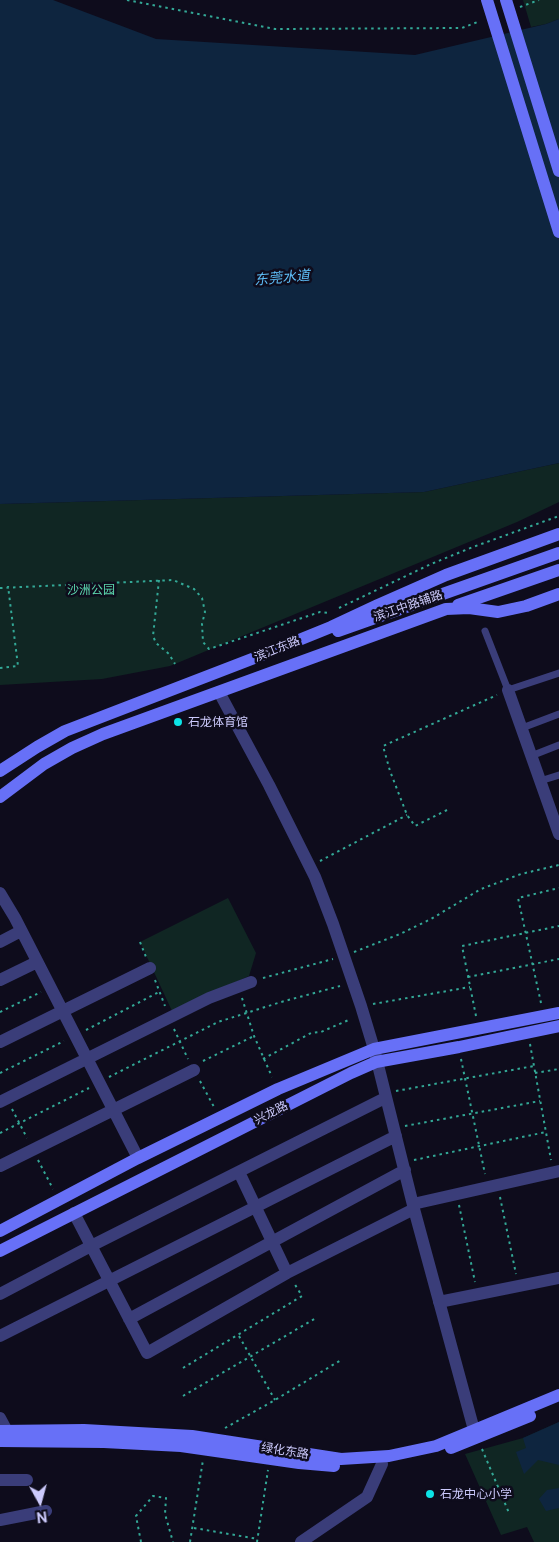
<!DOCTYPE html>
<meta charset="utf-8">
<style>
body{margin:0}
#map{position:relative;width:559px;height:1542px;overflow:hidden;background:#0e0c1c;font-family:"Public Sans",sans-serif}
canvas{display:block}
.north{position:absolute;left:15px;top:1477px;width:50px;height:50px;-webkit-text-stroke:4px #0e0c1c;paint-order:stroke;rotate:173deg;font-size:14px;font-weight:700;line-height:20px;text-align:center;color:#cccafc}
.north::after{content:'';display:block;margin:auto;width:18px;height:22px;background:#cccafc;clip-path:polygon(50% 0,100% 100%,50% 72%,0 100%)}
</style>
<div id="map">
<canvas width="559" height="1542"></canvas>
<div class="north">N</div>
</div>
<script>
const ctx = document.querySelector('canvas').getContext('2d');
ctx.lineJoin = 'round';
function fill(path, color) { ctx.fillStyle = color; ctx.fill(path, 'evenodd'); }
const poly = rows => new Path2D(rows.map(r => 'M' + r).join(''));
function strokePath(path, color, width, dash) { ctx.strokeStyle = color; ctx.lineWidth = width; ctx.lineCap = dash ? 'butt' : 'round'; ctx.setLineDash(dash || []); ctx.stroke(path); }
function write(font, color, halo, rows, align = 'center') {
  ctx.font = font + ' "Public Sans","Noto Sans SC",sans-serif'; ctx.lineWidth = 5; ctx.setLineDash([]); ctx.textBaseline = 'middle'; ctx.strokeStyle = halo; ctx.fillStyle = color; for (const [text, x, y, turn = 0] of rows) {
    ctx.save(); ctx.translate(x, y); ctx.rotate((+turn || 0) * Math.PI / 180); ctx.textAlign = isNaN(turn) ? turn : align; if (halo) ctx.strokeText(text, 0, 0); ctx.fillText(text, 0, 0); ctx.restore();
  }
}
const green = poly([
 [523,0,559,0,559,19,546,24,531,27],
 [559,463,559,502,517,522,170,666,102,679,0,685,0,504,424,492],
 [228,898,256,953,249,976,172,1011,140,942],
 [559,1422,559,1542,534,1542,527,1527,501,1535,465,1454,523,1438]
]);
const water = poly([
 [0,0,53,0,156,39,415,55,546,24,559,19,559,463,424,492,0,504],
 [559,1422,559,1465,538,1460,524,1474,516,1452,526,1448,523,1438],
 [559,1488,559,1508,546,1511,539,1499,547,1490]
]);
const path = poly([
 [127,0,275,29,462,28,480,21],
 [520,7,539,0],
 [159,580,153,636,156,643,169,654,175,664],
 [0,588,173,580,194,589,202,598,205,612,202,624,203,642,209,649,320,612,330,613],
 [339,608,431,564,473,547,559,516],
 [0,668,18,666,8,586],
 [447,810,415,826,407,815,390,771,383,746,497,695],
 [320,861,407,815],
 [140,942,146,957],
 [354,952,400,934,431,919,481,889,521,874,559,865],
 [468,977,559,959],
 [263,978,333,959],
 [155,980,165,1006],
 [242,998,254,1036,272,1077],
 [541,1003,518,898,559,888],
 [373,1004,470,987],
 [0,1012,41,992],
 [476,1016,462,946,559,926],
 [174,1029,188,1059],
 [86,1030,159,992],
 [530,1044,551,1160],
 [263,1059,311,1033,321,1032,351,1019],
 [461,1059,485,1174],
 [203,1061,254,1036],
 [0,1073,64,1041],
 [535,1073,559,1069],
 [109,1077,218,1022,281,1002,340,986],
 [200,1081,214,1107],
 [396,1091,534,1066],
 [12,1109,27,1138],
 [405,1126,540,1101],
 [0,1133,89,1088],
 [38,1160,53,1189],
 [414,1160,546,1132],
 [500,1197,516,1274],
 [459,1205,475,1282],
 [239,1336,275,1400],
 [183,1368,302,1296,294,1283],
 [183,1396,316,1318],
 [225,1428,275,1400,341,1360],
 [482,1449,509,1513],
 [194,1528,258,1539],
 [141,1542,136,1516,153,1496,166,1498,165,1514,173,1542],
 [190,1542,203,1460],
 [257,1542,268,1470]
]);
const lane = poly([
 [485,631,508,690,559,673],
 [522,728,559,714],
 [531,756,559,745],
 [540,781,559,775]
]);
const street = poly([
 [508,690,559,834],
 [219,692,269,785,315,877,333,924,361,1006,374,1049,414,1209,474,1430],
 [0,893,15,918,138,1158],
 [0,942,21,931],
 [0,980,37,962],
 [0,1042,150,968],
 [0,1102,209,998,251,982],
 [0,1166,194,1070],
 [239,1172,287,1273],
 [413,1204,559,1171],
 [74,1213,147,1353,287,1273,414,1209],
 [0,1294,91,1246,385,1098],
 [439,1302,559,1278],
 [129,1319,405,1170],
 [0,1336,396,1136],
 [0,1418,7,1431],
 [0,1480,27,1480],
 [0,1520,46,1511],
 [301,1542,367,1497,382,1464]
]);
const secondary = poly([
 [458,605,559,570],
 [338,631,559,553],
 [0,771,37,747,65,731,257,657,331,627,378,605,446,575,559,534],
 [0,797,44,764,72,748,103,734,446,609,469,608,498,612,526,606,559,594],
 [0,1231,138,1158,278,1089,374,1049,559,1013],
 [0,1251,351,1073,376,1062,459,1047,559,1026],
 [0,1431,84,1430,192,1436,341,1459,389,1456,436,1446,559,1395],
 [0,1441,104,1442,181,1446,299,1463,334,1466],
 [451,1448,530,1416]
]);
const secondaryBridge = poly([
 [487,0,559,232],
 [506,0,559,171]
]);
const markers = [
 [178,722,5,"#0ce3e6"],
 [430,1494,5,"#0ce3e6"]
];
const parkNames = [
 ["沙洲公园",91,590]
];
const streetNames = [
 ["滨江中路辅路",408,606,-19],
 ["滨江东路",277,649,-22],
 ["兴龙路",271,1113,-27],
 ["绿化东路",285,1451,9]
];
const poiNames = [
 ["石龙体育馆",188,722],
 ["石龙中心小学",440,1494]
];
const waterNames = [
 ["东莞水道",282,278,-5]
];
fill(green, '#102623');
fill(water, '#0e253f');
strokePath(path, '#33a896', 2, [2.5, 4]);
strokePath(lane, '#3a3d79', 7);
strokePath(street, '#3a3d79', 12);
strokePath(secondary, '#6770f7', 12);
strokePath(secondaryBridge, '#6770f7', 12);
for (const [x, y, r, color] of markers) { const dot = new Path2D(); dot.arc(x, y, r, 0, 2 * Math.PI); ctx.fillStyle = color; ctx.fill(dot); strokePath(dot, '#0e0c1c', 2); }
write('12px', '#5cd7ae', '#0e0c1c', parkNames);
write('12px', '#cccafc', '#0e0c1c', streetNames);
write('12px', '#cccafc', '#0e0c1c', poiNames, 'left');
write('italic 14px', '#5ebdf6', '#0e0c1c', waterNames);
</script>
